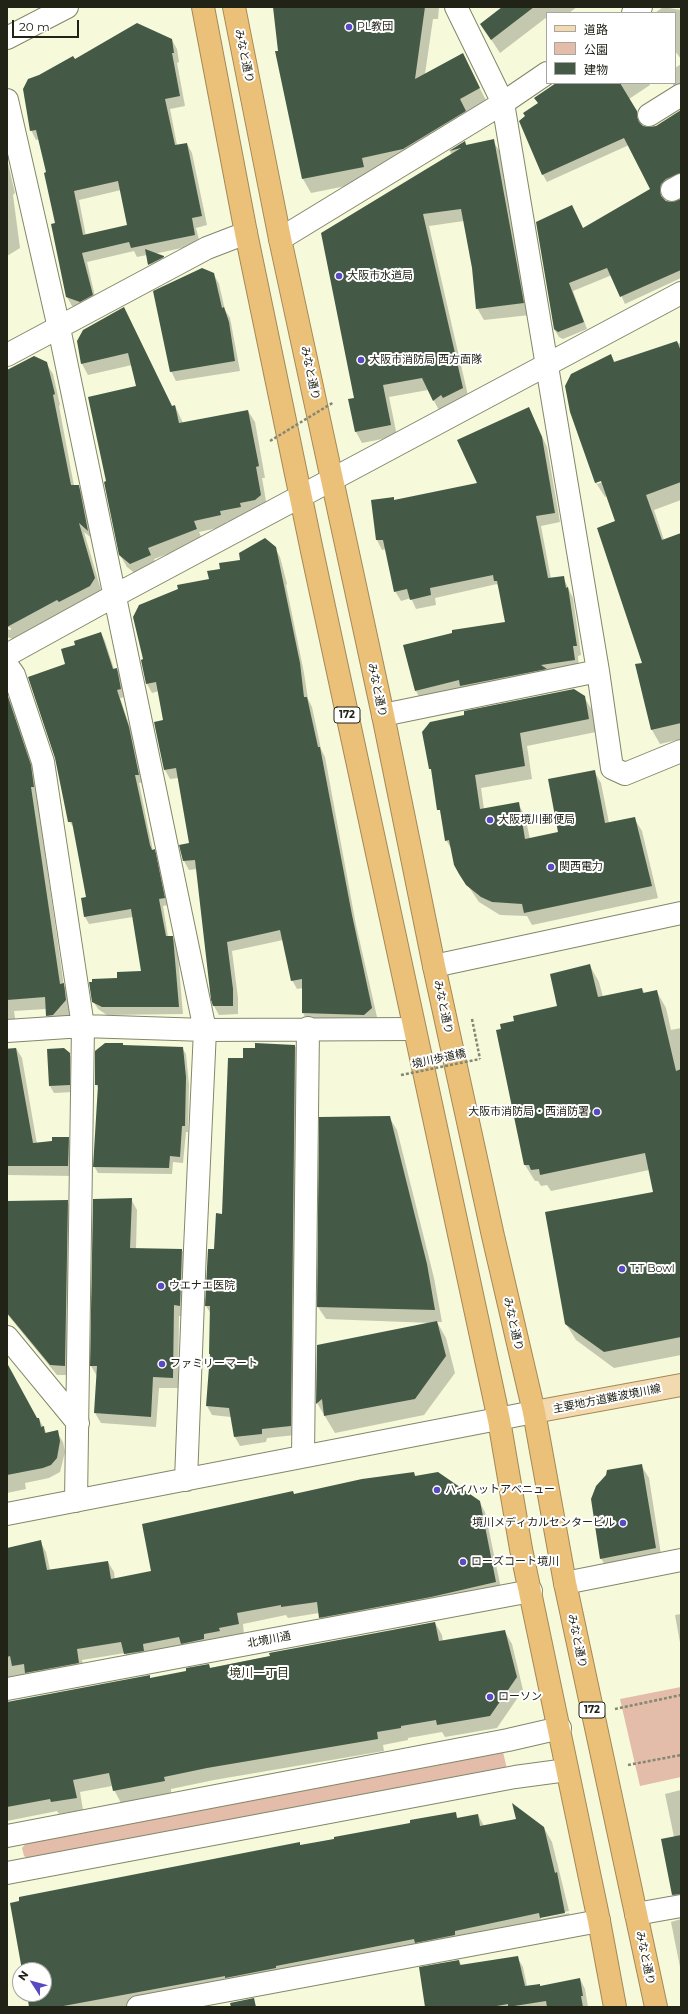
<!DOCTYPE html>
<meta charset="utf-8">
<style>
body{margin:0}
#map{position:relative;width:688px;height:2014px;overflow:hidden;background:#f6fada;font-family:Montserrat,"Noto Sans JP",sans-serif}
canvas{display:block}
.frame{position:absolute;inset:0;border:8px solid #212317;pointer-events:none}
.legend{position:absolute;left:546px;top:12px;width:130px;height:72px;box-sizing:border-box;background:#fff;border:1px solid #a6a7a2;margin:0;padding:5px 7px;list-style:none;font-size:12px;color:#212317}
.legend li{display:flex;align-items:center;gap:8px;height:20px}
.legend b{width:20px;border:1px solid #a6a7a2}
.north{position:absolute;left:12px;top:1962px;width:40px;height:40px;box-sizing:border-box;background:#fff;border:1px solid #a6a7a2;border-radius:50%;rotate:306deg;font-size:11px;font-weight:700;line-height:16px;text-align:center;color:#212317}
.north::after{content:'';display:block;margin:auto;width:14px;height:18px;background:#594ac2;clip-path:polygon(50% 0,100% 100%,50% 72%,0 100%)}
.scale{position:absolute;left:12px;top:20px;width:67px;height:18px;box-sizing:border-box;border:2px solid #212317;border-top:0;padding-left:5px;font-size:12px;line-height:14px;white-space:nowrap;color:#212317;-webkit-text-stroke:3px #fff;paint-order:stroke}
</style>
<div id="map">
<canvas width="688" height="2014"></canvas>
<div class="frame"></div>
<ul class="legend">
<li><b style="height:5px;background:#f3d9af"></b>道路</li>
<li><b style="height:11px;background:#e3bcaa"></b>公園</li>
<li><b style="height:11px;background:#445a46"></b>建物</li>
</ul>
<div class="north">N</div>
<div class="scale">20 m</div>
</div>
<script>
const ctx = document.querySelector('canvas').getContext('2d');
ctx.lineJoin = 'round';
function fill(path, color) { ctx.fillStyle = color; ctx.fill(path, 'evenodd'); }
const poly = rows => new Path2D(rows.map(r => 'M' + r).join(''));
function strokePath(path, color, width, dash) { ctx.strokeStyle = color; ctx.lineWidth = width; ctx.lineCap = dash ? 'butt' : 'round'; ctx.setLineDash(dash || []); ctx.stroke(path); }
function write(font, color, halo, rows, align = 'center') {
  ctx.font = font + ' Montserrat,"Noto Sans JP",sans-serif'; ctx.lineWidth = 4; ctx.setLineDash([]); ctx.textBaseline = 'middle'; ctx.strokeStyle = halo; ctx.fillStyle = color; for (const [text, x, y, turn = 0] of rows) {
    ctx.save(); ctx.translate(x, y); ctx.rotate((+turn || 0) * Math.PI / 180); ctx.textAlign = isNaN(turn) ? turn : align; if (halo) ctx.strokeText(text, 0, 0); ctx.fillText(text, 0, 0); ctx.restore();
  }
}
const green = poly([
 [681,1687,681,1777,640,1786,620,1699],
 [503,1752,507,1769,29,1859,24,1856,22,1848,28,1841]
]);
const shadow = poly([
 [274,7,439,7,438,19,433,19,425,74,462,55,487,102,371,181,311,193,303,179,279,52],
 [503,7,577,7,569,13,547,13,547,17,500,53,481,24],
 [663,7,681,10,681,59,675,51,675,13,655,13],
 [172,40,177,49,179,62,177,63,185,106,170,109,177,145,187,144,192,153,207,225,196,228,200,244,154,254,163,257,167,263,153,272,147,255,137,257,134,251,87,262,97,305,86,311,72,306,67,297,56,223,40,139,36,140,31,130,74,61],
 [121,190,128,226,86,236,79,200],
 [681,64,681,91,678,92,672,83,675,83,675,68],
 [559,83,649,83,650,85,629,99,641,119,641,125,649,128,656,127,681,111,681,181,665,191,663,197,664,200,671,204,681,199,681,278,625,304,612,275,573,291,587,329,563,339,559,337,554,329,583,230,651,189,629,145,547,182,543,175,539,104],
 [493,141,500,152,530,315,484,320,477,308,473,268,464,221,429,226,469,400,440,412,428,390,389,397,397,436,362,443,356,432,355,399,322,233,452,155,450,151,465,142,467,146],
 [7,159,15,193,13,195,20,248,7,256],
 [213,273,219,284,225,310,230,318,240,371,176,381,171,371],
 [124,309,172,407,175,406,183,423,248,411,255,422,265,478,262,478,267,507,246,518,226,522,227,526,199,532,203,541,154,559,156,567,137,575,127,567,120,555,107,482,137,387,132,365,88,375,82,364],
 [680,343,681,500,654,510,664,540,681,534,681,739,660,744,652,730,637,665,643,664,616,522,607,496,605,497,596,483,571,412,611,355,615,363],
 [605,479,606,481,597,484,597,482],
 [46,363,53,374,60,405,59,406,74,486,78,486,85,498,94,540,84,532,101,590,96,597,66,613,65,611,13,639,7,637,7,629,11,630,11,628,7,627,7,371],
 [529,408,547,447,560,522,541,526,551,579,563,577,573,598,581,655,578,656,579,669,421,700,416,691,506,622,500,590,497,584,435,598,436,605,416,609,411,598,401,601,395,591,386,549,382,550,377,540,372,500,393,498,395,501,478,484],
 [275,548,280,557,287,584,286,585,304,673,308,699,312,707,321,749,325,757,356,925,377,1017,369,1024,308,1022,303,1013,303,988,297,989,292,980,283,940,232,951,238,998,238,1014,219,1015,214,1006,197,869,189,870,184,861,190,843,178,778,170,779,165,770,155,723,165,721,159,691,152,693,147,684,210,579,221,570],
 [101,633,105,641,114,669,116,669,121,676,125,697,120,698,133,736,143,782,139,783,153,851,159,858,168,905,163,906,168,937,172,937,177,945,183,1014,107,1015,98,1009,93,1001,93,983,118,979,142,972,133,917,89,924,85,917,87,898,74,828,69,821,67,665,76,645],
 [7,694,12,704,32,762,64,986,70,996,72,1012,60,1027,53,1027,47,1016,46,1009,14,1011,16,1025,7,1026],
 [584,697,592,710,596,732,527,746,532,779,481,788,484,809,518,803,525,816,530,839,560,833,594,771,601,783,609,823,634,818,642,831,658,898,532,925,527,916,500,915,479,902,460,874,452,850,446,840,424,732],
 [590,966,599,982,603,997,642,989,645,994,657,992,666,1008,671,1030,681,1028,681,1355,614,1368,576,1340,566,1324,654,1192,649,1170,551,1191,547,1185,541,1186,538,1181,535,1181,525,1165,502,1030,516,1022,559,1007],
 [123,1046,182,1048,186,1054,189,1085,188,1132,186,1132,183,1163,173,1162,172,1174,98,1173,94,1166,99,1090,96,1084],
 [295,1046,300,1055,295,1435,267,1438,266,1442,240,1446,235,1437,231,1417,212,1415,207,1406,211,1356,210,1353,211,1314,206,1306,215,1250,223,1215,244,1059,256,1049],
 [7,1048,16,1048,22,1058,37,1144,68,1138,74,1148,74,1176,7,1175],
 [69,1054,74,1061,73,1092,54,1093,50,1086],
 [389,1117,397,1130,434,1278,442,1322,437,1322,446,1338,455,1373,424,1415,335,1433,317,1403,318,1346,432,1323,326,1319,318,1307],
 [131,1199,137,1210,136,1249,182,1250,188,1260,186,1316,179,1316,178,1388,159,1388,156,1427,101,1423,95,1413,97,1376,91,1366],
 [67,1201,73,1211,71,1375,57,1375,7,1314,7,1202],
 [7,1364,37,1419,39,1419,47,1434,57,1432,63,1442,65,1452,60,1472,49,1478,25,1483,26,1489,7,1493],
 [641,1465,649,1478,662,1561,608,1571,601,1558],
 [414,1473,416,1477,479,1501,485,1512,502,1593,326,1628,319,1613,288,1618,286,1615,243,1624,244,1635,131,1665,125,1653,82,1660,85,1673,19,1677,18,1675,7,1677,7,1549,40,1541,46,1552,50,1570,108,1562,114,1572,115,1579,152,1572,294,1495],
 [681,1614,681,1648,675,1615],
 [435,1623,442,1635,443,1642,505,1632,512,1644,523,1690,497,1728,445,1737,442,1732,408,1738,408,1740,383,1745,384,1751,214,1780,171,1789,171,1793,121,1803,112,1786,80,1792,83,1810,59,1814,57,1811,7,1821,7,1703,149,1676,151,1679,188,1672,208,1665,210,1668],
 [681,1790,681,1906,680,1906,673,1894,674,1837,665,1794],
 [455,1814,458,1819,478,1815,484,1826,544,1828,552,1842,569,1911,541,1917,541,1919,569,1913,572,1926,148,2007,31,2007,28,1994,44,1994,44,1970,24,1970,299,1843,301,1846],
 [681,1919,681,1972,671,1922],
 [517,1957,523,1967,527,1986,539,1985,541,1987,580,1979,585,1989,588,2007,426,2007,459,1961,462,1966]
]);
const building = poly([
 [273,7,425,7,415,79,463,53,480,88,460,99,466,111,403,149,362,158,364,167,302,179,275,51,278,51],
 [502,7,534,7,491,40,480,24],
 [137,23,172,39,174,53,172,53,180,96,165,99,175,145,187,143,202,216,192,218,195,235,131,248,129,242,82,253,93,295,80,302,66,297,51,224,55,223,44,173,46,172,36,130,30,131,23,89,28,79,39,75,73,56,75,59],
 [118,181,127,225,83,235,74,191],
 [556,83,620,83,637,111,637,116,639,122,643,126,649,127,656,126,681,110,681,173,666,179,661,184,660,190,661,196,666,201,672,202,681,199,681,270,620,297,607,268,569,283,584,322,558,332,554,329,536,222,572,205,583,228,650,189,624,138,542,175,519,121,525,116,523,113,538,103,534,98],
 [494,139,524,303,476,309,472,268,461,209,423,214,463,388,443,398,441,395,433,401,422,378,383,385,391,425,355,432,348,399,354,398,321,233,461,148,449,151,465,141,466,145],
 [145,249,164,256,164,257,148,265],
 [202,268,214,273,222,308,224,307,229,322,235,361,170,372,153,291],
 [124,307,172,406,175,405,179,423,248,410,259,466,256,467,261,495,255,500,240,503,241,507,220,511,221,515,194,521,197,529,148,548,151,555,130,564,119,555,104,482,106,481,88,397,136,386,128,353,81,364,77,341,83,330],
 [677,341,681,351,681,482,646,495,662,540,681,533,681,723,651,730,635,664,642,663,597,528,615,521,601,481,595,483,570,412,565,386,571,374,611,354,614,362],
 [34,356,47,362,55,394,53,395,71,485,79,485,88,531,79,523,95,578,90,586,59,602,57,600,7,627,7,370],
 [529,407,542,437,555,513,536,516,548,578,564,576,566,588,568,587,577,646,573,646,575,660,541,665,547,669,460,686,459,680,415,691,403,645,452,633,452,630,505,622,497,581,494,581,493,575,430,588,431,595,410,600,407,589,394,592,383,540,376,540,371,500,394,497,394,500,477,483,457,440],
 [265,538,276,547,300,663,304,697,307,697,318,747,320,747,352,915,372,1008,364,1015,302,1013,302,979,291,981,280,930,227,942,233,989,233,1006,213,1006,211,1000,195,860,183,861,179,845,189,843,176,768,164,770,154,722,163,720,156,682,146,684,141,660,143,659,133,617,139,605,178,589,177,585,209,579,207,571,220,569,219,563,240,560,239,553],
 [101,632,113,669,117,668,121,689,117,690,129,727,139,775,135,775,150,845,152,850,155,849,165,898,159,899,166,936,173,936,179,1007,102,1007,92,1002,89,982,92,982,92,979,117,978,117,972,141,971,131,909,84,917,81,898,86,897,72,822,68,822,55,758,28,677,65,664,61,649,75,645,74,641],
 [574,689,585,696,589,719,520,733,525,766,475,775,480,809,519,802,525,839,558,832,548,779,595,770,605,823,635,817,652,886,524,913,522,904,492,902,481,897,466,885,459,874,454,865,449,840,445,841,440,810,437,810,431,769,429,769,422,732,430,722,464,715,464,711],
 [7,694,31,765,34,787,31,787,60,984,64,983,66,1000,53,1015,46,1016,45,997,7,1000],
 [590,964,598,997,642,988,643,993,657,990,676,1071,681,1069,681,1337,604,1352,565,1324,545,1212,653,1192,645,1153,540,1175,539,1169,531,1170,529,1165,524,1165,496,1030,501,1029,500,1024,514,1021,513,1016,557,1006,550,974],
 [105,1043,123,1043,123,1045,183,1047,186,1077,185,1126,182,1126,180,1157,170,1156,169,1168,93,1167,98,1085,95,1085,95,1051],
 [255,1043,295,1045,291,1426,262,1429,262,1434,234,1437,229,1408,206,1406,210,1354,209,1354,210,1306,205,1306,208,1249,214,1249,216,1213,222,1214,228,1058,243,1058,243,1048,255,1048],
 [16,1048,33,1143,52,1141,52,1137,69,1137,68,1166,7,1166,7,1049],
 [64,1048,70,1053,70,1085,49,1086,47,1049],
 [390,1116,427,1264,435,1310,317,1307,319,1117],
 [132,1198,130,1248,182,1249,180,1306,174,1305,173,1378,153,1377,151,1417,94,1413,97,1366,90,1366,93,1199],
 [68,1200,65,1366,50,1365,7,1313,7,1201],
 [437,1321,446,1356,415,1399,324,1416,322,1399,316,1404,317,1345],
 [7,1363,37,1418,39,1418,41,1427,44,1426,45,1433,58,1430,60,1441,57,1458,51,1465,43,1468,7,1475],
 [642,1464,656,1548,600,1559,591,1499,596,1486,606,1475,607,1470],
 [414,1472,415,1476,438,1472,480,1501,496,1582,431,1597,319,1618,317,1602,281,1607,281,1605,237,1613,239,1624,219,1628,220,1631,204,1634,204,1639,181,1644,179,1637,143,1644,144,1651,124,1654,121,1642,77,1649,79,1663,25,1673,24,1664,12,1666,10,1656,7,1657,7,1548,41,1540,47,1570,108,1561,111,1579,151,1571,142,1524,293,1491,294,1494,362,1479],
 [435,1622,439,1641,505,1630,517,1677,490,1716,437,1725,436,1720,401,1726,401,1728,377,1732,378,1739,207,1768,164,1777,165,1781,113,1791,109,1773,73,1780,77,1798,51,1802,50,1799,7,1807,7,1702,150,1675,150,1678,186,1671,186,1668,209,1664,210,1668,270,1656,269,1653],
 [512,1803,544,1827,555,1873,557,1872,565,1913,540,1918,539,1913,455,1931,455,1935,415,1943,414,1939,276,1966,276,1968,225,1978,225,1976,58,2007,29,2007,27,1994,44,1994,44,1970,22,1970,10,1903,19,1901,19,1897,300,1842,300,1845,334,1839,334,1837,410,1823,410,1820,456,1812,457,1818,478,1814,480,1826,516,1819],
 [681,1835,681,1894,672,1895,661,1839],
 [518,1956,525,1986,540,1984,540,1986,580,1978,583,1996,581,1996,583,2007,547,2007,546,2001,508,2007,508,2004,491,2007,425,2007,419,1967,459,1960,460,1965],
 [254,1998,256,2007,231,2007,230,2003]
]);
const path = poly([
 [472,1019,480,1059],
 [615,1709,681,1695],
 [628,1765,681,1755]
]);
const minor = poly([
 [456,7,503,103,598,671,612,768,625,774,681,751],
 [633,13,641,7],
 [7,38,67,7],
 [7,100,59,328,205,1030,195,1249,186,1480],
 [649,115,681,95],
 [672,190,681,185],
 [280,239,503,103,547,73],
 [7,355,207,248,246,233],
 [7,655,114,596,681,293],
 [7,665,14,675,43,762,83,1026,76,1501],
 [383,715,598,671],
 [434,966,681,913],
 [7,1031,83,1026,205,1030,414,1029],
 [7,1337,78,1423],
 [303,1456,308,1028],
 [7,1514,534,1412],
 [565,1583,681,1560],
 [7,1689,531,1591],
 [7,1836,508,1740,560,1728],
 [7,1873,515,1777,567,1770],
 [636,1914,681,1906],
 [138,2007,599,1921]
]);
const major = poly([
 [534,1412,681,1385]
]);
const highway = poly([
 [203,7,246,233,312,551,499,1420,521,1549,599,1921,615,2007],
 [234,7,280,239,383,715,434,966,493,1236,534,1412,565,1583,656,2007]
]);
const pathBridge = poly([
 [270,441,334,402],
 [401,1075,480,1059]
]);
const markers = [
 [349,27,4,"#594ac2"],
 [339,276,4,"#594ac2"],
 [361,360,4,"#594ac2"],
 [490,820,4,"#594ac2"],
 [551,867,4,"#594ac2"],
 [597,1112,4,"#594ac2"],
 [622,1269,4,"#594ac2"],
 [161,1286,4,"#594ac2"],
 [162,1364,4,"#594ac2"],
 [437,1490,4,"#594ac2"],
 [623,1523,4,"#594ac2"],
 [463,1562,4,"#594ac2"],
 [490,1697,4,"#594ac2"]
];
const shields = [
 [347,715,26],
 [592,1710,26]
];
const shieldNames = [
 ["172",347,715],
 ["172",592,1710]
];
const poiNames = [
 ["PL教団",357,27],
 ["大阪市水道局",347,276],
 ["大阪市消防局 西方面隊",369,360],
 ["大阪境川郵便局",498,820],
 ["関西電力",559,867],
 ["大阪市消防局・西消防署",589,1112,"right"],
 ["T.T Bowl",630,1269],
 ["ウエナエ医院",169,1286],
 ["ファミリーマート",170,1364],
 ["ハイハットアベニュー",445,1490],
 ["境川メディカルセンタービル",615,1523,"right"],
 ["ローズコート境川",471,1562],
 ["ローソン",498,1697]
];
const streetNames = [
 ["みなと通り",244,56,78],
 ["みなと通り",310,373,78],
 ["みなと通り",377,690,78],
 ["みなと通り",443,1007,78],
 ["境川歩道橋",439,1059,-12],
 ["みなと通り",513,1324,77],
 ["主要地方道難波境川線",607,1399,-11],
 ["北境川通",269,1640,-11],
 ["みなと通り",577,1641,78],
 ["みなと通り",645,1958,78]
];
const neighbourhoodNames = [
 ["境川一丁目",259,1673]
];
fill(green, '#e3bcaa');
fill(shadow, '#0003');
fill(building, '#445a46');
strokePath(minor, '#83876a', 24);
strokePath(major, '#a48957', 24);
strokePath(highway, '#a48957', 24);
strokePath(path, '#848772', 2.5, [3, 2]);
strokePath(minor, '#fff', 22);
strokePath(major, '#f3d9af', 22);
strokePath(highway, '#ebc079', 22);
strokePath(pathBridge, '#848772', 2.5, [3, 2]);
for (const [x, y, r, color] of markers) { const dot = new Path2D(); dot.arc(x, y, r, 0, 2 * Math.PI); ctx.fillStyle = color; ctx.fill(dot); strokePath(dot, '#fff', 1.5); }
for (const [x, y, w] of shields) { const box = new Path2D(); box.roundRect(x - w / 2, y - 8, w, 16, 3); ctx.fillStyle = '#fff'; ctx.fill(box); strokePath(box, '#212317', 1); }
write('bold 10px', '#212317', null, shieldNames);
write('11px', '#212317', '#fff', poiNames, 'left');
write('11px', '#212317', '#fff', streetNames);
write('12px', '#2e3117', '#fff', neighbourhoodNames);
</script>
